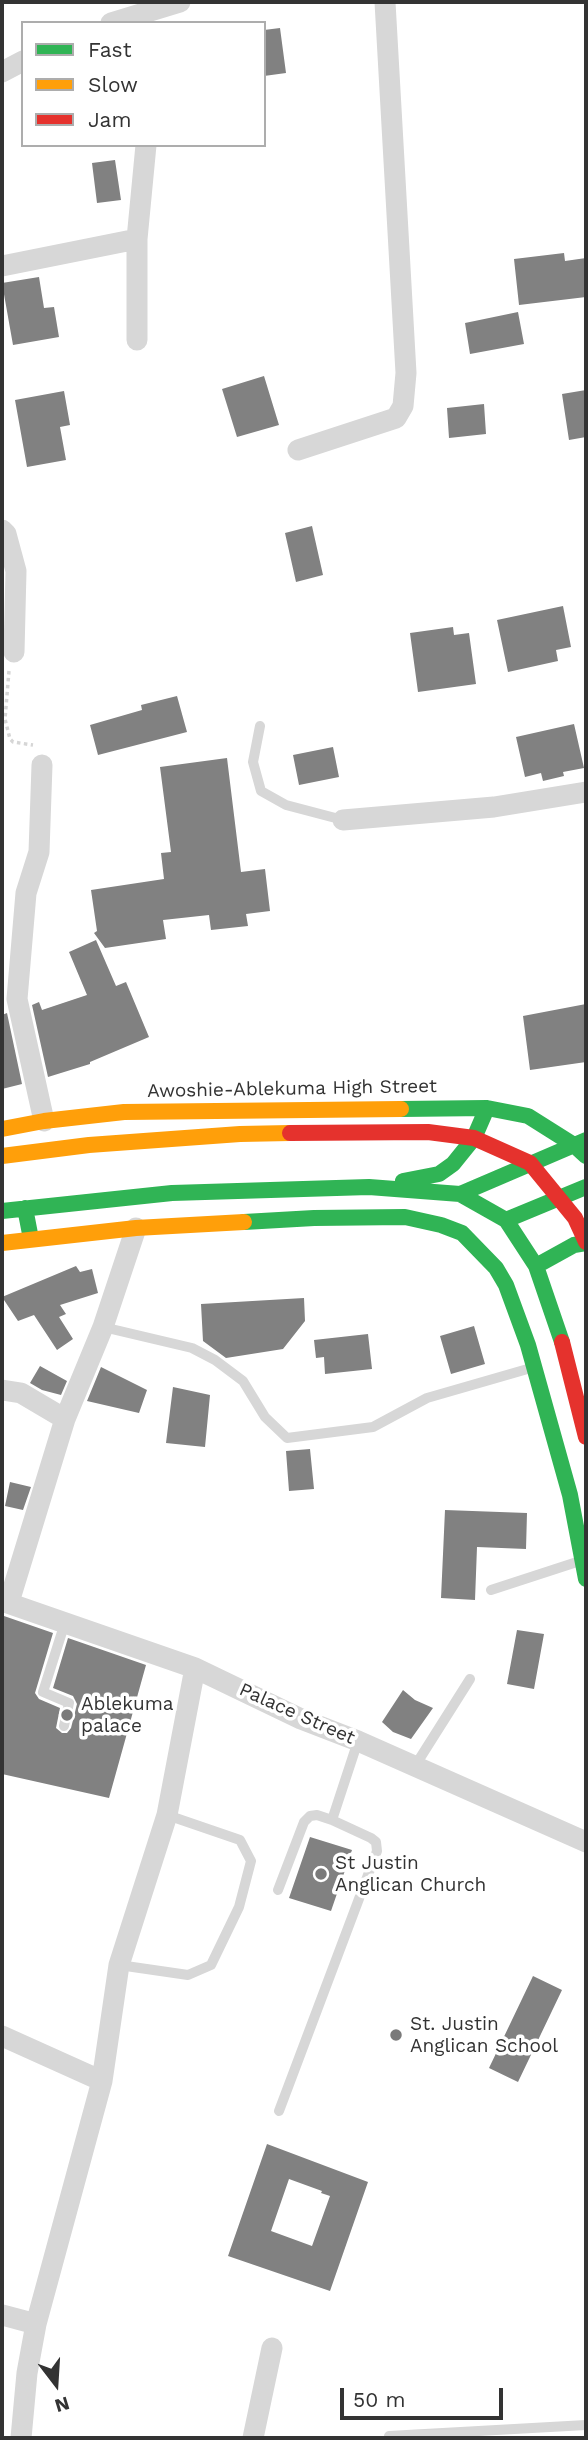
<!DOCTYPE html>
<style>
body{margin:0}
#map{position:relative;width:588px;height:2440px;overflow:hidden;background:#fff;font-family:"Work Sans",sans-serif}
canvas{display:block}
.frame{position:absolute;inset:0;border:4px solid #333;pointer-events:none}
.legend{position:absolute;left:21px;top:21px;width:245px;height:126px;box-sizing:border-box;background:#fff;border:2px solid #adadad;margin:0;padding:9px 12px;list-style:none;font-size:21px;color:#333}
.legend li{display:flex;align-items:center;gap:14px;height:35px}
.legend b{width:35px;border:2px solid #adadad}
.north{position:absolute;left:21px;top:2349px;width:70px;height:70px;-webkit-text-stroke:5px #fff;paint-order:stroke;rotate:163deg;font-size:19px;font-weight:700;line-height:28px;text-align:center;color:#333}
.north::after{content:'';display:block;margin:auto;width:24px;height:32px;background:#333;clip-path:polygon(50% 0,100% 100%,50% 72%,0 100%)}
.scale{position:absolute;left:340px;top:2388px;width:163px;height:32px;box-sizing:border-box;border:4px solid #333;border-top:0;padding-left:9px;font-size:21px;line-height:24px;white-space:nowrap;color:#333;-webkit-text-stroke:5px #fff;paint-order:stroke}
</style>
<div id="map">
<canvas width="588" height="2440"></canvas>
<div class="frame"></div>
<ul class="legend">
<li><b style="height:9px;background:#30b455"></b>Fast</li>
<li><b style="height:9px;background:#ff9f0a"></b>Slow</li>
<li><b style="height:9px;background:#e5322d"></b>Jam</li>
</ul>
<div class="north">N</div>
<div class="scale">50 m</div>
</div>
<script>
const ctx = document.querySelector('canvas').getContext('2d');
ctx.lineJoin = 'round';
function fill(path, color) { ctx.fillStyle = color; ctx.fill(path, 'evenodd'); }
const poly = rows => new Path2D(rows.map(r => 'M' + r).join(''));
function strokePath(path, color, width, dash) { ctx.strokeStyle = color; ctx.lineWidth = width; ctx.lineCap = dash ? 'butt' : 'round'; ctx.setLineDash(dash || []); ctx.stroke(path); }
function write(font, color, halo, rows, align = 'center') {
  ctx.font = font + ' "Work Sans",sans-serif'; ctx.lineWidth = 7; ctx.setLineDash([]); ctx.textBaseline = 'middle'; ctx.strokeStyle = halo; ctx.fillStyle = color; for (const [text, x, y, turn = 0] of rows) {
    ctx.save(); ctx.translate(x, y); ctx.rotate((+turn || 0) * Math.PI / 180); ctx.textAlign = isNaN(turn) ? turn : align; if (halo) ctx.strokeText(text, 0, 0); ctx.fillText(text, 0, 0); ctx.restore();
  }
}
const building = poly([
 [280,28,286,73,264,76,264,30],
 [115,160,121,200,97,203,92,163],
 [564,253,565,261,586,258,586,297,519,305,514,259],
 [39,277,44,308,54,307,59,337,13,345,2,283],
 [518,312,524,344,470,354,465,323],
 [264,376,279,425,237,437,222,389],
 [586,390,586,437,569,440,562,394],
 [64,391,70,425,60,427,66,460,27,467,15,400],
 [484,404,486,434,449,438,447,408],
 [312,526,323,575,296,582,285,533],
 [563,606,571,647,556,650,558,661,508,672,497,620],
 [453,627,454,635,469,633,476,684,418,692,410,633],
 [177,696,187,732,98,755,90,725,142,710,141,705],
 [574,724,584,768,563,772,564,776,543,781,541,773,525,777,516,737],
 [333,747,339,777,299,785,293,755],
 [227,758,241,872,265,869,270,911,246,914,248,926,211,930,209,915,163,920,166,939,105,948,94,933,97,931,91,890,164,879,161,853,171,852,160,767],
 [96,940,116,986,126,982,149,1037,90,1062,90,1064,48,1077,32,1005,39,1002,42,1010,87,995,69,952],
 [586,1004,586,1062,530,1070,523,1016],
 [7,1013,22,1084,2,1089,2,1015],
 [76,1266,80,1272,92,1269,98,1293,60,1305,66,1314,59,1317,73,1339,57,1350,34,1315,18,1321,2,1297],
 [304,1298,305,1321,283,1349,226,1358,203,1341,201,1304],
 [474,1326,485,1364,451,1374,440,1336],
 [368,1334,372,1369,325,1374,324,1357,316,1358,314,1340],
 [40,1366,67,1381,61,1395,42,1390,30,1383],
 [101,1367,147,1390,139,1413,87,1401],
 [173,1387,210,1395,205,1447,166,1443],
 [310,1449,314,1489,289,1491,286,1451],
 [10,1482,31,1487,23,1510,5,1506],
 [445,1510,527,1513,526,1549,477,1547,475,1600,441,1598],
 [4,1616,53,1633,35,1693,39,1699,60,1708,56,1728,62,1733,67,1733,71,1728,77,1704,73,1696,53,1688,68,1638,146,1665,109,1798,2,1774,2,1629],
 [517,1630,544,1634,534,1689,507,1684],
 [403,1690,415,1700,433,1708,411,1739,393,1732,382,1722],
 [310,1837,352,1850,331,1911,289,1898],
 [533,1976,562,1990,518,2082,489,2068],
 [267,2144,368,2182,330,2291,228,2256],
 [289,2179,322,2191,321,2193,330,2196,312,2246,271,2231]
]);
const path = poly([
 [9,671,5,719,10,739,13,742,33,745]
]);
const lane = poly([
 [260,726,253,762,261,791,286,805,343,820],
 [103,1327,192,1348,215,1360,243,1381,265,1417,287,1438,373,1427,427,1398,531,1368],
 [491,1590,580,1561],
 [64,1726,69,1703,43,1692,62,1632,67,1623],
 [415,1766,470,1679],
 [332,1820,358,1741],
 [278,1890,304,1822,310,1816,317,1815,332,1820,371,1838,376,1842,377,1851,279,2111],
 [119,1965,188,1975,211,1965,239,1907,251,1861,240,1840,167,1815],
 [389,2436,586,2425]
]);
const street = poly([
 [111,23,180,2],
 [2,72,23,61],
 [2,266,137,239],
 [137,340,137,239,146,145],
 [298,450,396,418,403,406,406,373,385,2],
 [2,530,6,534,16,571,14,652],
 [42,765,39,852,26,893,17,999,44,1121],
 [343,820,494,807,586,792],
 [2,1390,21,1393,65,1419],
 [2,1601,195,1668,301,1719,358,1741,586,1842],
 [9,1602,65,1419,103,1327,136,1228],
 [2,2036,102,2081],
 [2,2315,36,2324,27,2373,21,2438],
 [36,2324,102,2081,119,1965,167,1815,195,1668],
 [253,2438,272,2348]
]);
const fast = poly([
 [401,1109,487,1108,528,1116,574,1145,586,1156],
 [403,1181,439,1174,453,1164,474,1138,487,1108],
 [460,1194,586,1140],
 [25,1208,31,1239],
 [2,1211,172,1193,369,1187,460,1194,506,1220,536,1266,562,1342],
 [506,1220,586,1187],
 [244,1222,314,1218,405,1217,441,1225,462,1233,496,1268,506,1285,528,1345,570,1495,586,1579],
 [536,1266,574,1245,586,1243]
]);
const slow = poly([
 [2,1129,44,1121,124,1112,401,1109],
 [2,1156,89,1145,240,1134,290,1133],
 [2,1243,136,1228,244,1222]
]);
const jam = poly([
 [290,1133,428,1132,474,1138,530,1163,575,1218,586,1242],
 [562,1342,586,1437]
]);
const markers = [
 [67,1715,7,"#7a7a7a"],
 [321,1874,7,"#7a7a7a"],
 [396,2035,7,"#7a7a7a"]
];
const streetNames = [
 ["Awoshie-Ablekuma High Street",292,1089,-1],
 ["Palace Street",297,1714,24]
];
const poiNames = [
 ["Ablekuma",81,1704],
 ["palace",81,1726],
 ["St Justin",335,1863],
 ["Anglican Church",335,1885],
 ["St. Justin",410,2024],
 ["Anglican School",410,2046]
];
fill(building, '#818181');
strokePath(path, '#d6d6d6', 3.5, [3.5, 3.5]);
strokePath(lane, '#d7d7d7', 10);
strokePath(street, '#d7d7d7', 21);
strokePath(fast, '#30b455', 16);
strokePath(slow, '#ff9f0a', 16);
strokePath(jam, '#e5322d', 16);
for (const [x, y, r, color] of markers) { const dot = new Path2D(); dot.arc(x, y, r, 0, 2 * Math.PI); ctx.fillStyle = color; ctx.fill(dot); strokePath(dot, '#fff', 2.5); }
write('19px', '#333', '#fff', streetNames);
write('19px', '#333', '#fff', poiNames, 'left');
</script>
